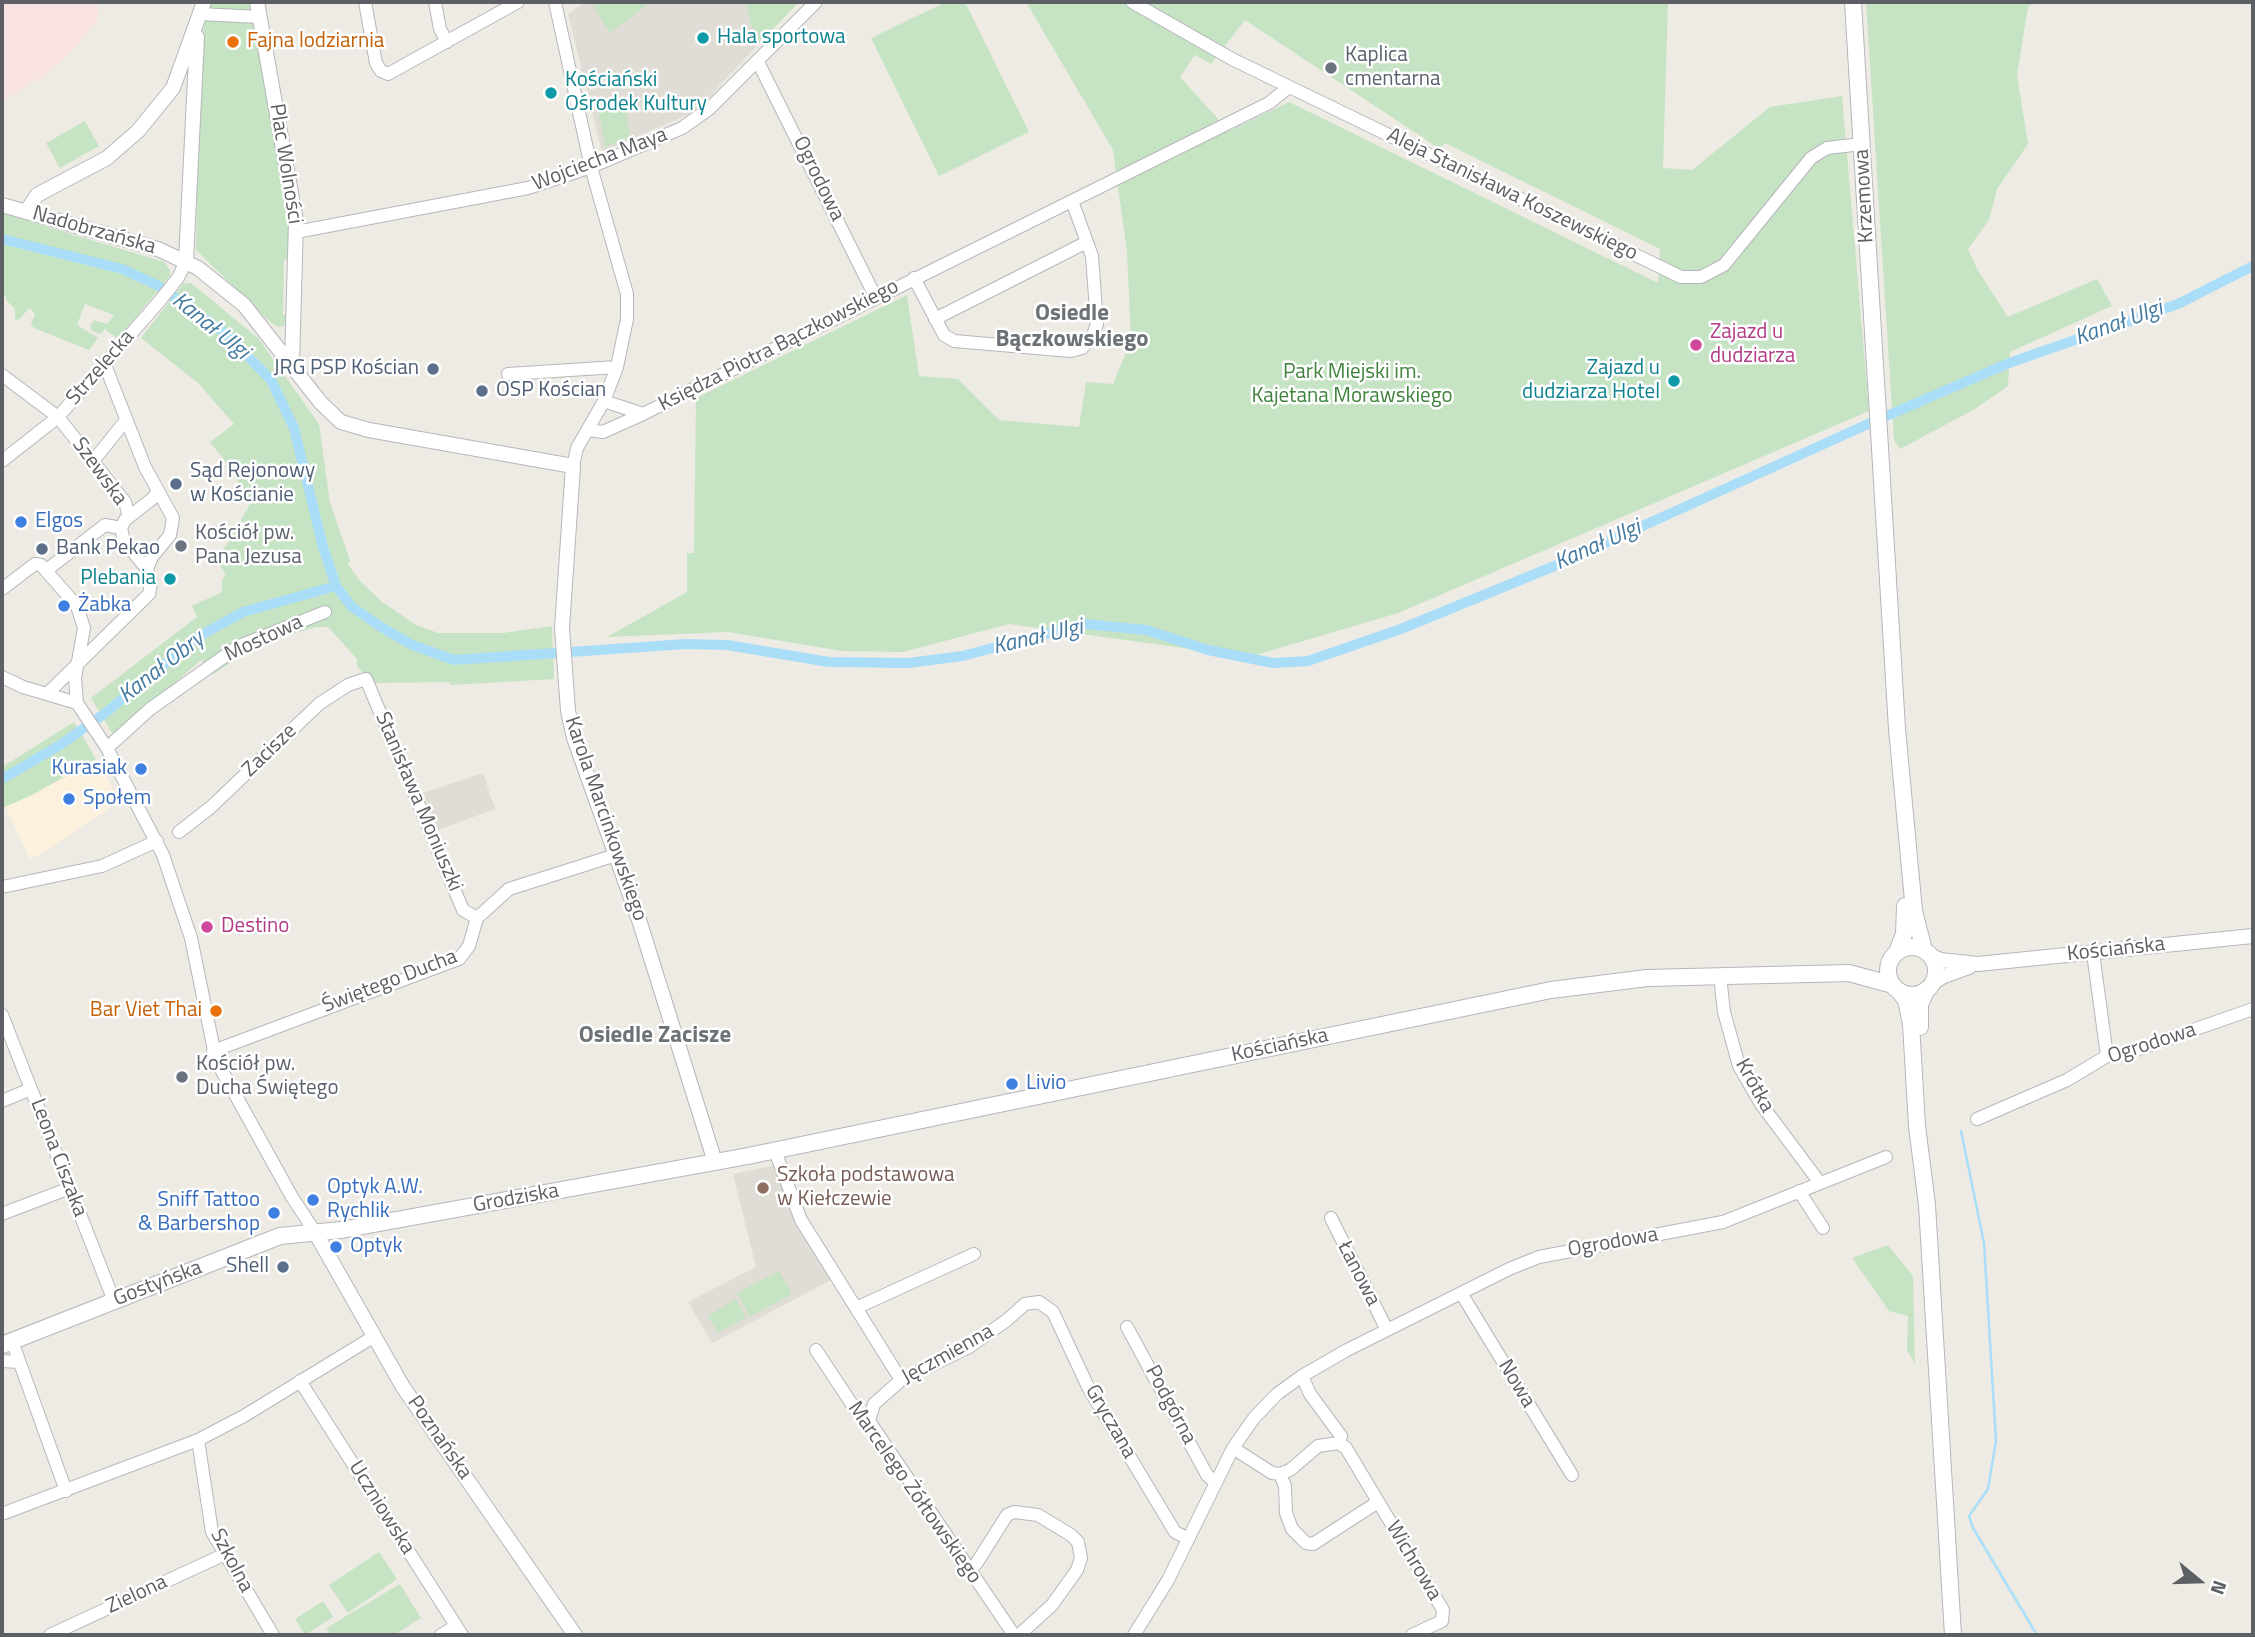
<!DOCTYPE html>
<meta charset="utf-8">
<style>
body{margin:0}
#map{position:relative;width:2255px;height:1637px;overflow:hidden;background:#eeebe5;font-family:"Titillium Web",sans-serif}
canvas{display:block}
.frame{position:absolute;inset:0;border:4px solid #5c6064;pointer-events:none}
.north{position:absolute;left:2164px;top:1546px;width:70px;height:70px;-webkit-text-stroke:5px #fff;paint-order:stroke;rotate:109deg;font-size:19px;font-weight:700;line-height:28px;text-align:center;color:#5c6064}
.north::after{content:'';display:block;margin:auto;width:24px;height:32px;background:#5c6064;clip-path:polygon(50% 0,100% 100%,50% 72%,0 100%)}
</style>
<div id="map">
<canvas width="2255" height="1637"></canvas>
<div class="frame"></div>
<div class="north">N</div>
</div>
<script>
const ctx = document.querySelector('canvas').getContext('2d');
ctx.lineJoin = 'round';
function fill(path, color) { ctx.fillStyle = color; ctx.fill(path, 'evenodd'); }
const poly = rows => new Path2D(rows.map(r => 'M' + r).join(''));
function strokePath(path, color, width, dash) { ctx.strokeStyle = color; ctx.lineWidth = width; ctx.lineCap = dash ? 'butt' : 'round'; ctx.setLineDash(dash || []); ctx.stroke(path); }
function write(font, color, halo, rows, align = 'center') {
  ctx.font = font + ' "Titillium Web",sans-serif'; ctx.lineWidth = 5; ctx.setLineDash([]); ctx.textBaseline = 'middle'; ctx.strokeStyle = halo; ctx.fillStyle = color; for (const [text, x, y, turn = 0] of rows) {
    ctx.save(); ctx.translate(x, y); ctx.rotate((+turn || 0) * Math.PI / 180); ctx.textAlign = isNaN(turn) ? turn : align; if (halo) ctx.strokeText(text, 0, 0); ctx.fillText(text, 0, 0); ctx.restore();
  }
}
const commercial = poly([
 [96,759,120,801,48,850,30,859,5,806,32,795]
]);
const education = poly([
 [585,2,745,2,757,46,696,111,602,152,568,14],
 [483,773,495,809,438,830,423,793],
 [775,1165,833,1279,712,1343,688,1302,756,1267,733,1174]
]);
const medical = poly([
 [2,2,98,2,98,20,75,48,47,74,2,101]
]);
const green = poly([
 [211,2,250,2,291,227,291,259,284,260,283,315,291,315,284,326,278,327,270,322,196,250,200,42],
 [591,2,651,2,610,33],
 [745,2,799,2,757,46],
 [946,2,965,2,1029,132,939,176,871,38],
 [1026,2,1668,2,1663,168,1692,170,1770,107,1842,96,1869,411,1398,613,1249,657,1009,624,903,652,842,651,728,632,607,637,687,592,687,553,694,553,696,398,907,295,919,376,958,379,999,420,1079,427,1086,382,1113,384,1131,341,1127,252,1113,150],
 [1245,20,1440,149,1445,143,1660,249,1658,283,1289,102,1229,131,1180,77,1195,55,1211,64],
 [1866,2,2034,2,2028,7,2017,75,2028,144,1997,189,1989,220,1968,249,1977,269,2008,317,2097,279,2112,306,2010,352,2008,386,1975,409,1900,449,1894,440],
 [625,98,630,137,605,147,597,103],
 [85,121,99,146,60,168,46,143],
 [2,213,164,262,170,270,170,276,118,339,105,329,101,334,92,331,90,326,94,320,107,324,114,315,85,304,77,325,98,338,89,350,34,328,31,324,35,314,29,308,19,320,15,319,15,309,6,300,6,295,2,296],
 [191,283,258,338,319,424,330,503,350,560,348,564,360,581,381,601,416,625,438,633,503,633,552,626,554,679,451,685,449,682,375,683,357,667,357,659,328,627,316,627,261,643,212,675,201,660,115,735,112,733,91,698,197,617,192,606,222,592,222,580,226,575,215,558,229,542,250,504,230,467,210,442,234,424,198,383,141,338,183,284],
 [74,722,96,759,32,795,2,808,2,767],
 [1888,1245,1913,1276,1915,1364,1907,1350,1908,1316,1889,1311,1852,1258],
 [779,1271,792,1294,750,1317,737,1293],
 [736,1299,746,1317,718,1333,708,1316],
 [379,1552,397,1579,348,1613,329,1585],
 [400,1584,421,1618,394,1635,331,1635,326,1628],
 [323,1601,333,1617,305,1635,295,1619]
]);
const stream = poly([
 [1961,1131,1984,1243,1996,1441,1988,1489,1969,1516,1973,1528,2037,1635]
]);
const canal = poly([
 [2,239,122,269,157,285,225,333,271,380,294,428,323,547,336,586,352,607,381,627,412,645,454,660,686,644,727,645,829,662,908,663,962,656,1085,624,1146,630,1208,650,1273,663,1308,661,1401,629,1552,567,1868,424,2009,363,2178,304,2253,266],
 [2,779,60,745,104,714,198,637,243,612,336,586]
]);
const minor = poly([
 [365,2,376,63,381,71,388,74,518,2],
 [435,2,440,29,447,42],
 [555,2,591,167,627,294,627,319,617,367,604,401,577,448,573,466],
 [1132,2,1232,59,1681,277,1701,277,1724,265,1811,158,1827,148,1862,144],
 [199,14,260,17],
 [758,62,876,298],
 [296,232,528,188,591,167,682,128,709,109,816,2],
 [914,278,944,335,954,341,1071,351,1082,348,1093,335,1097,324,1092,256,1072,201],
 [935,319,1087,242],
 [105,365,145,467,173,518,170,535,152,557,147,569],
 [508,374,617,367],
 [2,375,58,417,125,502,129,517],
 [604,401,643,414],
 [588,430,603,432,643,414,1269,103,1289,87],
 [94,460,126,420],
 [2,461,58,417,158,303,178,278,186,261],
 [48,569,105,525,121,528],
 [2,589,35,564,41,565,77,606,84,628,75,678,77,703,107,748,163,855,191,938,216,1060,292,1197,315,1232],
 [2,677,23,687,77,703],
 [47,694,149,594,151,584,147,569,124,541,121,528,125,520,152,499,158,491],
 [107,748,150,709,239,646,325,612],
 [179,832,211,807,319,704,348,685,366,679,463,910,477,918],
 [2,887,102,866,157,841],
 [2093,953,2107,1056],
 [1720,976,1724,1012,1739,1066,1761,1104,1820,1183],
 [2,1015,114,1301],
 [213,1051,459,959,469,946,477,918,509,889,616,855],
 [2,1101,31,1089],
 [1977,1119,2067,1080,2107,1056,2124,1054,2253,1009],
 [775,1151,801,1220,901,1380],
 [1799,1191,1823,1228],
 [2,1214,70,1188],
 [1331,1218,1387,1330],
 [1461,1293,1572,1475],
 [856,1308,974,1254],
 [1127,1327,1207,1475,1215,1482],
 [12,1341,66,1491],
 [816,1350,857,1412,869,1421,1014,1635],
 [2,1361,19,1362],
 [1302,1376,1310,1394,1341,1436,1339,1443],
 [300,1381,462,1635],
 [869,1421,874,1404,901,1380,969,1347,1007,1320,1025,1304,1039,1302,1053,1312,1089,1389,1175,1532,1187,1538],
 [198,1440,212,1532,273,1635],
 [1233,1448,1272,1473,1280,1474,1290,1470,1318,1446,1339,1443,1346,1448,1443,1610,1442,1621,1412,1635],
 [1280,1474,1285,1486,1286,1513,1292,1529,1306,1543,1313,1544,1378,1502],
 [2,1514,198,1440,244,1416,373,1337],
 [969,1570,976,1564,1007,1515,1014,1512,1038,1515,1071,1535,1078,1542,1081,1558,1077,1570,1052,1605,1019,1635],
 [50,1635,223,1555],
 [441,1635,456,1626],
 [1134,1635,1168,1580,1233,1448,1254,1418,1277,1394,1302,1376,1347,1350,1509,1269,1539,1257,1723,1222,1886,1157]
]);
const tertiary = poly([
 [257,2,296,221,292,363],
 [2,205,158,249,198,268,244,305,321,403,341,422,369,430,573,466,562,628,568,711,574,738,640,923,715,1162],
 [26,212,37,195,107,158,138,131,173,88,204,2],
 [186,261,197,37],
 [1930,955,1940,960,1978,964,2253,936],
 [1932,983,1944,976,1969,967],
 [315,1232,403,1387,575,1635]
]);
const secondary = poly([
 [1853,2,1897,729,1914,911,1924,950],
 '1888 971a24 24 0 1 1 48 0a24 24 0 1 1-48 0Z',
 [1897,952,1904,934,1905,906],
 [1898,990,1906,1000,1911,1024,1917,1126,1927,1205,1953,1635],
 [1920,1027,1920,1004,1927,989],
 [2,1345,280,1236,341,1230,748,1156,1551,990,1647,978,1849,973,1893,985]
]);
const markers = [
 [703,38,7,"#0f9aa8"],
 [233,42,7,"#e8710a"],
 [1331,68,7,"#6b7280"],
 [551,93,7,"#0f9aa8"],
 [1696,345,7,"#d1479c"],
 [433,369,7,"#5c6f8a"],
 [1674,381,7,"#0f9aa8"],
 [482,391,7,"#5c6f8a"],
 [176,484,7,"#5c6f8a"],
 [21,522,7,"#3f7fe0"],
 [181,546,7,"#6b7280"],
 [42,549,7,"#5c6f8a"],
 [170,579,7,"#0f9aa8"],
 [64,606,7,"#3f7fe0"],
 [141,769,7,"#3f7fe0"],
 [69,799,7,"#3f7fe0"],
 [207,927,7,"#d1479c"],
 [216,1011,7,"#e8710a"],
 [182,1077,7,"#6b7280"],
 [1012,1084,7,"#3f7fe0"],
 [763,1188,7,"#8d6e63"],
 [313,1200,7,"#3f7fe0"],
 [274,1213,7,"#3f7fe0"],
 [336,1247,7,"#3f7fe0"],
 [283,1267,7,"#5c6f8a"]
];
const cultureNames = [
 ["Hala sportowa",717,38],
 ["Kościański",565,81],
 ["Ośrodek Kultury",565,105],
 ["Zajazd u",1660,369,"right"],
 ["dudziarza Hotel",1660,393,"right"],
 ["Plebania",156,579,"right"]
];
const foodNames = [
 ["Fajna lodziarnia",247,42],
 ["Bar Viet Thai",202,1011,"right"]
];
const worshipNames = [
 ["Kaplica",1345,56],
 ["cmentarna",1345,80],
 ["Kościół pw.",195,534],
 ["Pana Jezusa",195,558],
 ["Kościół pw.",196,1065],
 ["Ducha Świętego",196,1089]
];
const streetNames = [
 ["Wojciecha Maya",600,160,-21],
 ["Plac Wolności",285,164,81],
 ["Ogrodowa",818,179,64],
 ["Aleja Stanisława Koszewskiego",1512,195,26],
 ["Krzemowa",1865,196,-93],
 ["Nadobrzańska",94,231,16],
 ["Księdza Piotra Bączkowskiego",779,346,-27],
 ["Strzelecka",101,368,-49],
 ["Szewska",99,472,54],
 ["Mostowa",264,639,-25],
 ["Zacisze",270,751,-44],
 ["Stanisława Moniuszki",418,802,67],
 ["Karola Marcinkowskiego",605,819,71],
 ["Kościańska",2116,950,-6],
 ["Świętego Ducha",390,982,-21],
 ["Ogrodowa",2152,1044,-18],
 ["Kościańska",1280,1046,-12],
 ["Krótka",1754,1086,61],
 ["Leona Ciszaka",58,1158,69],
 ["Grodziska",516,1199,-10],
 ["Ogrodowa",1613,1243,-10],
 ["Łanowa",1358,1274,63],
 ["Gostyńska",158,1284,-21],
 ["Jęczmienna",948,1355,-29],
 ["Nowa",1516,1384,59],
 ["Podgórna",1170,1405,62],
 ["Gryczana",1110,1422,60],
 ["Poznańska",439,1438,55],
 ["Marcelego Żółtowskiego",914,1493,55],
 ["Uczniowska",381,1508,58],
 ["Szkolna",231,1561,62],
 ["Wichrowa",1413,1561,59],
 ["Zielona",137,1595,-25]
];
const hotelNames = [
 ["Zajazd u",1710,333],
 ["dudziarza",1710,357],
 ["Destino",221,927]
];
const serviceNames = [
 ["JRG PSP Kościan",419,369,"right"],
 ["OSP Kościan",496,391],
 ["Sąd Rejonowy",190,472],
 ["w Kościanie",190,496],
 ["Bank Pekao",56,549],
 ["Shell",269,1267,"right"]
];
const parkNames = [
 ["Park Miejski im.",1352,373],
 ["Kajetana Morawskiego",1352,397]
];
const shopNames = [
 ["Elgos",35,522],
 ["Żabka",78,606],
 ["Kurasiak",127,769,"right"],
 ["Społem",83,799],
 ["Livio",1026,1084],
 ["Optyk A.W.",327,1188],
 ["Rychlik",327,1212],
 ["Sniff Tattoo",260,1201,"right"],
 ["& Barbershop",260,1225,"right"],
 ["Optyk",350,1247]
];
const educationNames = [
 ["Szkoła podstawowa",777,1176],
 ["w Kiełczewie",777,1200]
];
const neighbourhoodNames = [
 ["Osiedle",1072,314],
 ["Bączkowskiego",1072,340],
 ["Osiedle Zacisze",655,1036]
];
const waterNames = [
 ["Kanał Ulgi",2119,324,-20],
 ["Kanał Ulgi",210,327,39],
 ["Kanał Ulgi",1598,546,-24],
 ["Kanał Ulgi",1038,638,-13],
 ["Kanał Obry",162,668,-38]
];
fill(commercial, '#fbf1dc');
fill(education, '#e0dcd6');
fill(medical, '#f9e2e2');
fill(green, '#c6e3c3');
strokePath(stream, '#aadef8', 2.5);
strokePath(canal, '#aadef8', 10);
strokePath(minor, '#b5b7ba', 14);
strokePath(tertiary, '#b5b7ba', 16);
strokePath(secondary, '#b3b7bb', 18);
strokePath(minor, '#fff', 12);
strokePath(tertiary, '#fff', 14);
strokePath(secondary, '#fff', 16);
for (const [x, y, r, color] of markers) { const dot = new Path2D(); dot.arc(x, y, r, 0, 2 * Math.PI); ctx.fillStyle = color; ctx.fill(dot); strokePath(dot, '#fff', 2.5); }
write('21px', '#0d838f', '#fff', cultureNames, 'left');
write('21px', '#c56008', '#fff', foodNames, 'left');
write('21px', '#5b616d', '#fff', worshipNames, 'left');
write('21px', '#5c6064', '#fff', streetNames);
write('21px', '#b23c85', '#fff', hotelNames, 'left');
write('21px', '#4e5e75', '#fff', serviceNames, 'left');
write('21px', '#40833c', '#fff', parkNames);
write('21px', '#366cbe', '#fff', shopNames, 'left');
write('21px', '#785e54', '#fff', educationNames, 'left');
write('bold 23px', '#6d7276', '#fff', neighbourhoodNames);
write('italic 23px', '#457ba1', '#fff', waterNames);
</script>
